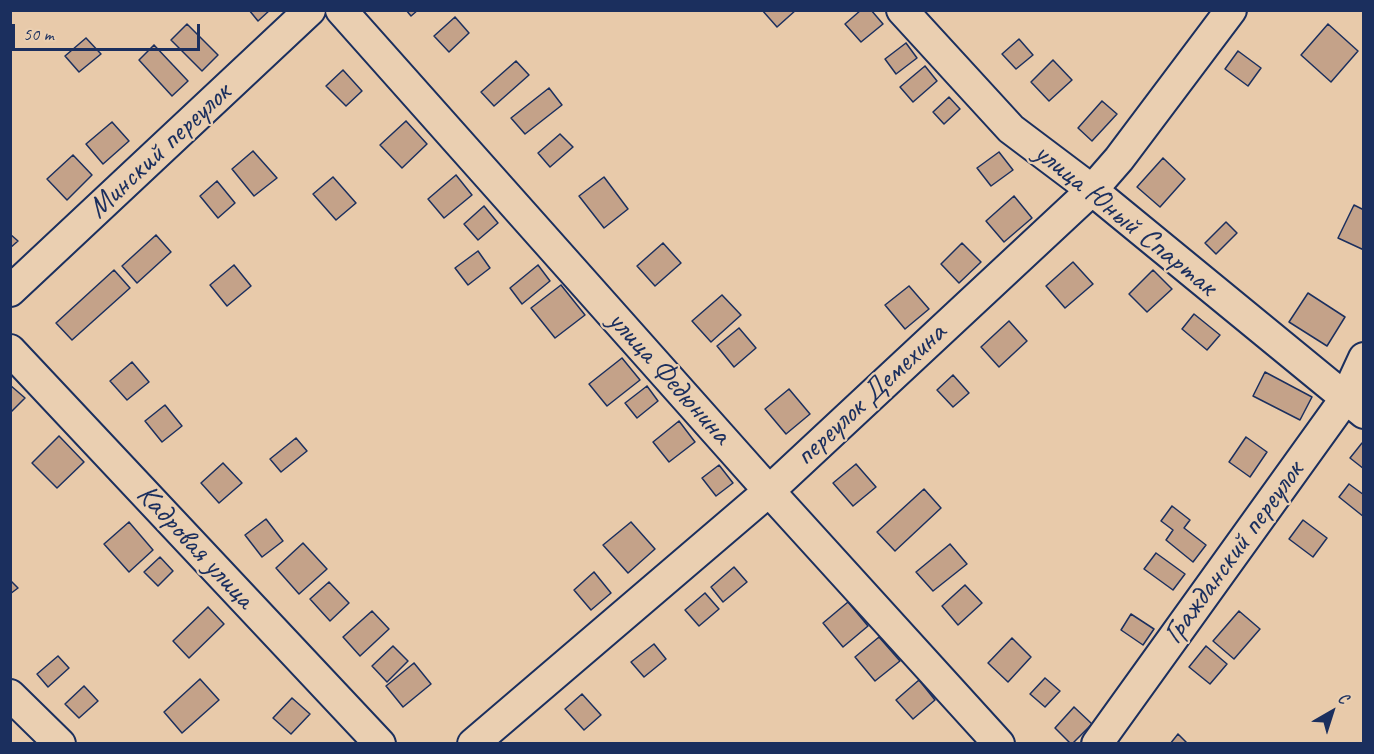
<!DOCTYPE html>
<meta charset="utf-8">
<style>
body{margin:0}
#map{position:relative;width:1374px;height:754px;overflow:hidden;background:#e8caaa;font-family:Caveat,sans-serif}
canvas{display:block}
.frame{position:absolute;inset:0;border:12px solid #1b2f5e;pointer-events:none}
.north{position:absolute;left:1302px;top:682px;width:60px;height:60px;-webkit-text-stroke:4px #eacfb1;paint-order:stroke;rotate:39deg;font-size:16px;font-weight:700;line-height:24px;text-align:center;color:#1b2f5e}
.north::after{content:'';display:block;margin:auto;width:21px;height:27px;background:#1b2f5e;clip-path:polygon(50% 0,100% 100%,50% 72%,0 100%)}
.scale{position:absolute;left:12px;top:24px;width:188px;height:27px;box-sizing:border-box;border:3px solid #1b2f5e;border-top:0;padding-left:8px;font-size:18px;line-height:21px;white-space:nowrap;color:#1b2f5e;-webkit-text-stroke:4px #eacfb1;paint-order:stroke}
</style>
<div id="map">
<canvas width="1374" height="754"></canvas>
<div class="frame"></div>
<div class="north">С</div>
<div class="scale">50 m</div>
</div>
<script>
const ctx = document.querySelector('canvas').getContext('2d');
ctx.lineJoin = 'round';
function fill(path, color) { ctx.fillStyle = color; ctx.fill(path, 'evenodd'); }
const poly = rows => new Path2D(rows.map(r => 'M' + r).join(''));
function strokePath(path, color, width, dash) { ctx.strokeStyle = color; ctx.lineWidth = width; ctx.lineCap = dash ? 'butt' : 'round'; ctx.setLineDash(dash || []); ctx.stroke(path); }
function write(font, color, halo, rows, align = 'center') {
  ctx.font = font + ' Caveat,sans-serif'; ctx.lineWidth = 4.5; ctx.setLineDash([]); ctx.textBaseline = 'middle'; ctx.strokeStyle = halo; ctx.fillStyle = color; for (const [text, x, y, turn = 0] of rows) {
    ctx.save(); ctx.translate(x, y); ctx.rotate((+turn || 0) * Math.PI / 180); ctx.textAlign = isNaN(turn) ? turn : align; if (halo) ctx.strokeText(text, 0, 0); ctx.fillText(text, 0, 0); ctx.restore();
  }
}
const building = poly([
 [249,10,270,10,258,21,249,10],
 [406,10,418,10,411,16,406,10],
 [762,10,796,10,777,27,762,10],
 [861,10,871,10,883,24,861,42,845,24,861,10],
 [455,17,469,33,449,52,434,36,455,17],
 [187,24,218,55,202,71,171,40,187,24],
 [1328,24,1358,51,1331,82,1301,55,1328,24],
 [86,38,101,54,79,72,65,56,86,38],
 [1019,39,1033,55,1016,69,1002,54,1019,39],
 [906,43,917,58,896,74,885,59,906,43],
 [154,45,188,81,172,96,139,60,154,45],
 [1238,51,1261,68,1248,86,1225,69,1238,51],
 [1053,60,1072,80,1049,101,1031,82,1053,60],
 [516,61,529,75,494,106,481,92,516,61],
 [925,66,937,81,913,102,900,87,925,66],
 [343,70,362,91,346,106,326,86,343,70],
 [549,88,562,105,525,134,511,118,549,88],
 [949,97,960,109,944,124,933,112,949,97],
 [1102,101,1117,114,1092,141,1078,128,1102,101],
 [406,121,427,144,402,168,380,145,406,121],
 [112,122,129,141,103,164,86,144,112,122],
 [560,134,573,147,550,167,538,153,560,134],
 [253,151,277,178,254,196,232,169,253,151],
 [999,152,1013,170,991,186,977,168,999,152],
 [73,155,92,175,67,200,47,179,73,155],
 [1163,158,1185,179,1160,207,1137,187,1163,158],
 [456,175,472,195,444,218,428,199,456,175],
 [333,177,356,203,336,220,313,194,333,177],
 [604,177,628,209,604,228,579,196,604,177],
 [217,181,235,203,218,218,200,196,217,181],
 [1014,196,1032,218,1004,242,986,221,1014,196],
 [1354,205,1364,210,1364,250,1338,238,1354,205],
 [484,206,498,223,478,240,464,224,484,206],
 [1226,222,1237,233,1216,254,1205,243,1226,222],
 [10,234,18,241,10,248,10,234],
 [156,235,171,252,137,283,122,266,156,235],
 [663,243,681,263,655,286,637,266,663,243],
 [962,243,981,262,959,283,941,264,962,243],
 [478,251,490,268,468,285,455,268,478,251],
 [1073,262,1093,284,1065,308,1046,286,1073,262],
 [234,265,251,286,227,306,210,285,234,265],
 [538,265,550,281,522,304,510,288,538,265],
 [114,270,130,288,72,340,56,323,114,270],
 [1153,270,1172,289,1147,312,1129,294,1153,270],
 [561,285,585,315,555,338,531,308,561,285],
 [909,286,929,309,905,329,885,305,909,286],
 [1308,293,1345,317,1327,346,1289,322,1308,293],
 [722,295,741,315,711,342,692,321,722,295],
 [1194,314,1220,335,1207,350,1182,329,1194,314],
 [1009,321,1027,341,999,367,981,347,1009,321],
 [739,328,756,348,734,367,717,346,739,328],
 [622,358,640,380,607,406,589,384,622,358],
 [132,362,149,382,127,400,110,381,132,362],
 [1265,372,1312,397,1300,420,1253,396,1265,372],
 [953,375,969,393,953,407,937,390,953,375],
 [10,385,25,398,10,413,10,385],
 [647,386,658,401,637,418,625,403,647,386],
 [789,389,810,414,786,434,765,409,789,389],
 [165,405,182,426,162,442,145,421,165,405],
 [679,421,695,442,669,462,653,442,679,421],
 [59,436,84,462,57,488,32,463,59,436],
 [1246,437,1267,452,1250,477,1229,462,1246,437],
 [296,438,307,451,281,472,270,459,296,438],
 [1362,443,1364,444,1364,469,1350,458,1362,443],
 [223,463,242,483,219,503,201,483,223,463],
 [856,464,876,487,853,506,833,483,856,464],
 [719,465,733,483,716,496,702,478,719,465],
 [1349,484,1364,495,1364,517,1339,497,1349,484],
 [924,489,941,508,895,551,877,532,924,489],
 [1172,506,1190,520,1184,528,1206,545,1193,562,1166,540,1173,530,1161,521,1172,506],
 [266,519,283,541,262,557,245,535,266,519],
 [1303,520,1327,538,1313,557,1289,539,1303,520],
 [129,522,153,550,129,572,104,544,129,522],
 [631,522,655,549,628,573,603,545,631,522],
 [303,543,327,569,299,594,276,568,303,543],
 [950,544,967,564,933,591,916,572,950,544],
 [1156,553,1185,574,1173,590,1144,569,1156,553],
 [160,557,173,571,158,586,144,572,160,557],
 [734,567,747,582,723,602,711,587,734,567],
 [594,572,611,593,591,610,574,590,594,572],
 [10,580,18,588,10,594,10,580],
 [329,582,349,603,330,621,310,599,329,582],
 [965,585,982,603,958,625,942,606,965,585],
 [705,593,719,609,699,626,685,610,705,593],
 [848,602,868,626,843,647,823,623,848,602],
 [208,607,224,624,189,658,173,641,208,607],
 [372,611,389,629,360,656,343,637,372,611],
 [1239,611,1260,629,1234,659,1213,641,1239,611],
 [1131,614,1154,629,1143,645,1121,630,1131,614],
 [879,637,900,661,875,681,855,657,879,637],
 [1012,638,1031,657,1008,682,988,663,1012,638],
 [654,644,666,659,644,677,631,662,654,644],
 [393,646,408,661,387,682,372,666,393,646],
 [1206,646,1227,664,1210,684,1189,667,1206,646],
 [58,656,69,668,48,687,37,674,58,656],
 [414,663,431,684,403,707,386,686,414,663],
 [1045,678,1060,691,1045,707,1030,694,1045,678],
 [200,679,219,700,182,733,164,712,200,679],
 [919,680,935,700,913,719,896,700,919,680],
 [84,686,98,701,79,718,65,704,84,686],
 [582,694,601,715,584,730,565,709,582,694],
 [292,698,310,714,291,734,273,718,292,698],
 [1074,707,1092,724,1072,744,1071,744,1055,728,1074,707],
 [1178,734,1188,744,1170,744,1178,734]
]);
const minor = poly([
 [341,10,769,491,999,744],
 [902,10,1011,129,1092,190,1364,413],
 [10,291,310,10],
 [10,350,380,744],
 [10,695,60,744],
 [473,744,769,491,1092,190,1119,159,1231,10],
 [1097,744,1345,399,1364,358]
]);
const streetNames = [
 ["Минский переулок",160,151,-43],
 ["улица Юный Спартак",1125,220,39],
 ["улица Федюнина",669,378,48],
 ["переулок Демехина",871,395,-43],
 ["Кадровая улица",195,547,47],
 ["Гражданский переулок",1234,553,-54]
];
fill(building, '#c4a289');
strokePath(building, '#1b2f5e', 1.5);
strokePath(minor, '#1b2f5e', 34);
strokePath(minor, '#eacfb1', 30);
write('30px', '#1b2f5e', '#eacfb1', streetNames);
</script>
